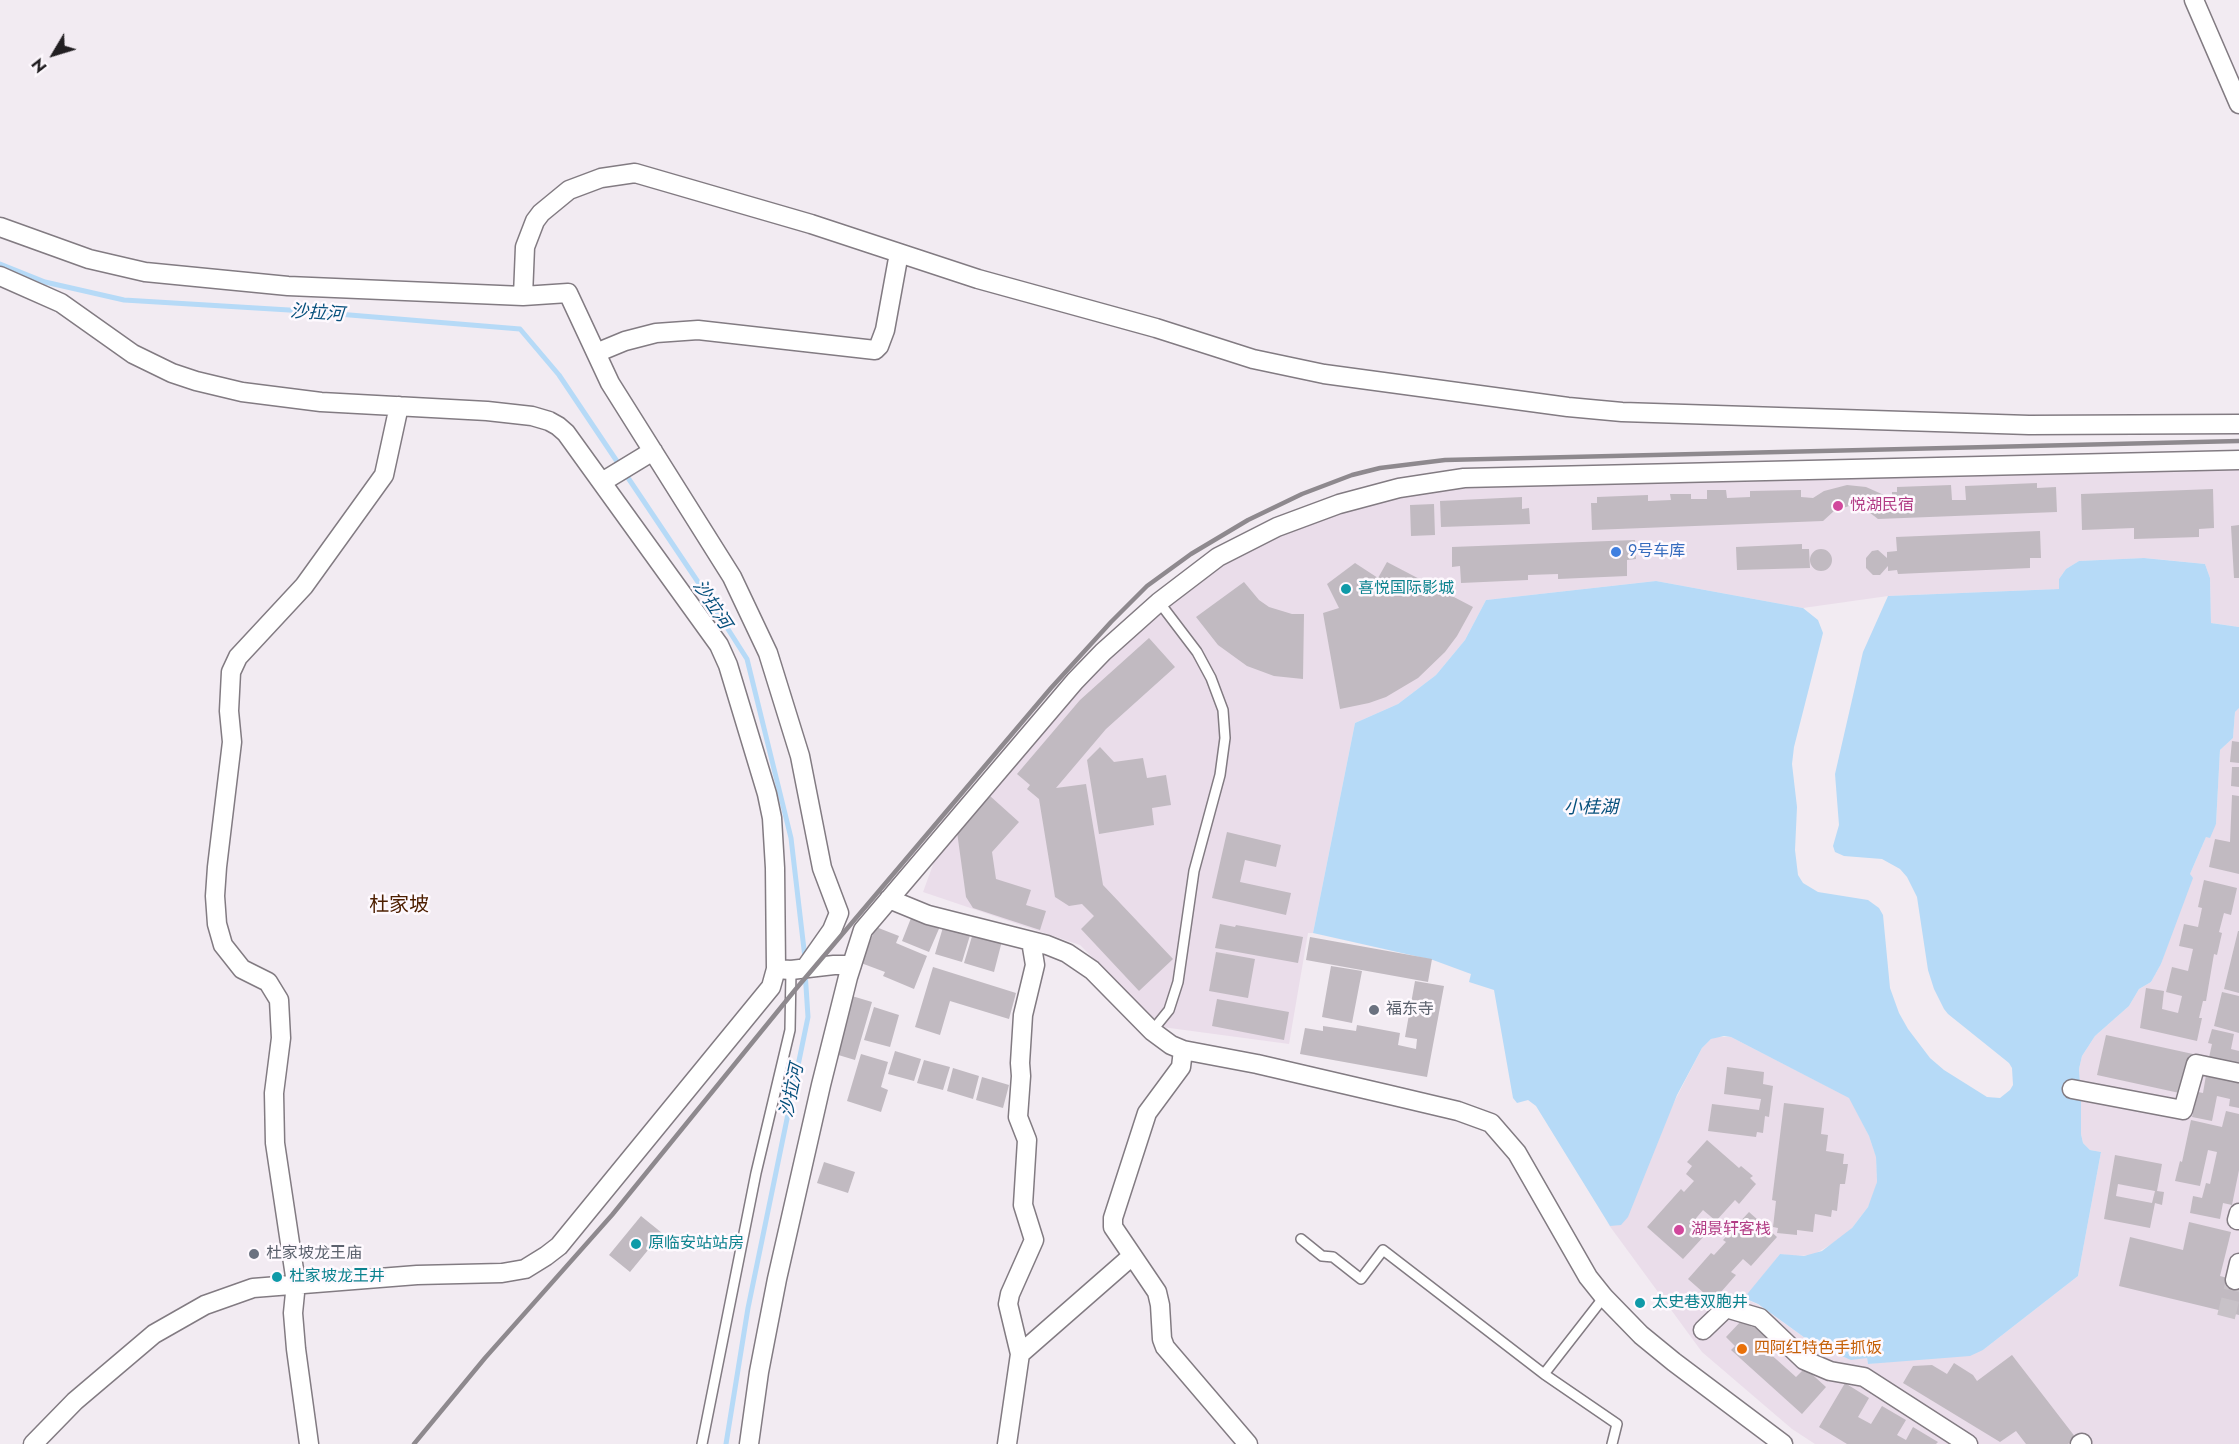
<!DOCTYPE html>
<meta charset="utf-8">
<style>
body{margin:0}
#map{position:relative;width:2239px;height:1444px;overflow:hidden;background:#f2ebf2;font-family:Jost,sans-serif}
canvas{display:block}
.north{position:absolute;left:24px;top:24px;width:60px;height:60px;-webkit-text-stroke:4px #fef9fe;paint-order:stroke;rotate:232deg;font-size:16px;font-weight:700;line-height:24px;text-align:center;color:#221f22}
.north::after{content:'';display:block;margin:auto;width:21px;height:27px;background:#221f22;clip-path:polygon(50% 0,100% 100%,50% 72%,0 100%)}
</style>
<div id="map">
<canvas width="2239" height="1444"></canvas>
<div class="north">N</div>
</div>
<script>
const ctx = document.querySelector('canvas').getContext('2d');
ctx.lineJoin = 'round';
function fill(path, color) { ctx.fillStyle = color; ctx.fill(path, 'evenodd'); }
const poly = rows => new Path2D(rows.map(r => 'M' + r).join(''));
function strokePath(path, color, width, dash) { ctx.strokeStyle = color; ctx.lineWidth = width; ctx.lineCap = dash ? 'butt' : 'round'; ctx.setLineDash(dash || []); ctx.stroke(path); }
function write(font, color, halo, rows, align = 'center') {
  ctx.font = font + ' Jost,"Noto Sans SC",sans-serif'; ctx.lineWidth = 5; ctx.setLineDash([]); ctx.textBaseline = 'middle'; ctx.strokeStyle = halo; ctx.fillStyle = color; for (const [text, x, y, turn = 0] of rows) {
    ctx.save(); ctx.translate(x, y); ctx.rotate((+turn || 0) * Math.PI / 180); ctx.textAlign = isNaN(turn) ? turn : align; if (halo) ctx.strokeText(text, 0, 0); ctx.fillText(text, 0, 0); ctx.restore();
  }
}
const built = poly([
 [2239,466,2239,627,2211,623,2210,578,2205,564,2145,558,2079,561,2066,569,2059,579,2059,589,1888,596,1803,608,1656,581,1486,600,1465,640,1436,675,1398,704,1355,723,1313,933,1308,933,1289,1044,1162,1027,1080,945,923,892,934,862,1079,685,1195,580,1248,547,1341,509,1432,487],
 [2239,708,2239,1444,1815,1444,1792,1429,1702,1352,1606,1221,1610,1226,1702,1048,1711,1039,1716,1037,1731,1037,1850,1098,1869,1136,1876,1156,1877,1182,1874,1195,1868,1207,1852,1228,1842,1238,1813,1255,1796,1256,1780,1254,1745,1299,1757,1304,1812,1343,1867,1358,1868,1364,1983,1350,2078,1276,2101,1152,2090,1150,2083,1143,2081,1134,2081,1100,2079,1069,2082,1056,2095,1036,2129,1006,2139,989,2151,982,2161,964,2190,874,2206,837,2216,824,2220,750,2233,738,2235,712]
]);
const water = poly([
 [2144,558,2205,564,2210,578,2211,623,2239,627,2239,708,2235,712,2233,738,2220,750,2216,824,2210,838,2206,837,2190,874,2193,878,2161,964,2151,982,2139,989,2129,1006,2095,1036,2082,1056,2079,1069,2081,1100,2081,1134,2083,1143,2090,1150,2101,1152,2078,1276,1983,1350,1970,1356,1868,1364,1867,1358,1851,1360,1812,1343,1758,1304,1744,1298,1780,1254,1804,1256,1822,1251,1852,1228,1868,1207,1877,1182,1876,1157,1869,1136,1849,1098,1731,1037,1724,1036,1711,1039,1702,1048,1677,1095,1628,1217,1621,1225,1610,1226,1536,1106,1528,1100,1517,1103,1513,1098,1494,990,1469,982,1471,974,1433,960,1313,933,1355,723,1398,704,1436,675,1465,640,1486,600,1656,581,1803,608,1818,620,1823,633,1794,747,1792,764,1797,807,1795,850,1798,875,1803,883,1818,892,1868,900,1879,908,1883,915,1890,988,1899,1013,1908,1029,1930,1058,1944,1070,1987,1097,2000,1098,2010,1090,2013,1085,2012,1068,2009,1063,1948,1014,1944,1009,1934,989,1928,970,1917,897,1907,877,1900,869,1882,859,1844,856,1835,852,1833,846,1839,825,1835,774,1863,652,1888,596,2059,589,2059,579,2066,569,2079,561]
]);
const stream = poly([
 [0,264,45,282,124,300,289,310,520,329,559,375,698,582,747,659,791,838,805,958],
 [726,1444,748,1308,808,1017,805,971]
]);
const building = poly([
 [2037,483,2037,488,2056,487,2057,512,1878,519,1865,509,1849,506,1834,511,1823,521,1592,530,1591,503,1597,503,1597,497,1648,495,1648,501,1671,500,1670,494,1691,494,1691,499,1707,499,1707,490,1726,490,1727,498,1750,497,1750,491,1801,490,1801,497,1813,498,1824,491,1847,485,1866,487,1884,495,1892,495,1892,492,1897,492,1897,487,1951,485,1952,500,1966,500,1965,486],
 [2213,489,2214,528,2199,529,2199,537,2134,539,2134,528,2082,530,2081,494],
 [1522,497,1522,509,1529,508,1530,524,1441,527,1440,501],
 [1434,504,1435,535,1411,536,1410,505],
 [2239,525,2239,578,2234,578,2231,526],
 [2040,531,2041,558,2030,558,2030,568,1898,574,1897,570,1888,571,1888,566,1880,575,1873,575,1866,568,1866,558,1872,551,1878,550,1887,558,1887,552,1897,551,1896,537],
 [1635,540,1636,559,1627,560,1627,576,1558,579,1558,574,1528,575,1528,580,1461,583,1460,566,1452,567,1452,547],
 [1802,544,1802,549,1809,549,1810,568,1737,570,1736,547],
 '1810 560a11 11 0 1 1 22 0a11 11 0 1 1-22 0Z',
 [1387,562,1473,607,1457,636,1445,652,1418,678,1386,697,1369,703,1340,709,1323,613,1339,608,1327,584,1355,563,1378,578],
 [1244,582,1259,600,1269,607,1292,614,1304,614,1303,679,1274,676,1247,666,1218,645,1196,617],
 [1149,638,1175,667,1106,729,1056,788,1086,784,1103,885,1173,959,1139,991,1081,929,1094,916,1082,904,1069,906,1055,897,1039,799,1027,789,1030,785,1017,774,1080,700],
 [2232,741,2239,742,2239,763,2230,762],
 [1100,747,1114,762,1143,758,1147,778,1166,775,1171,805,1152,808,1154,825,1099,834,1087,760],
 [2232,767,2239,767,2239,787,2231,786],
 [2232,795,2239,796,2239,874,2209,867,2215,839,2230,842],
 [990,796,1019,822,992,852,996,879,1031,890,1026,905,1046,911,1040,930,973,908,966,897,957,832],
 [1227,832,1281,845,1276,867,1245,860,1240,882,1291,893,1286,915,1212,898],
 [2204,880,2237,888,2231,915,2224,913,2219,932,2222,933,2217,955,2214,954,2206,1001,2203,1001,2199,1018,2202,1018,2197,1041,2140,1028,2146,988,2164,991,2162,1009,2178,1013,2182,996,2166,992,2172,967,2188,971,2193,949,2179,946,2184,924,2198,927,2202,908,2198,907],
 [913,913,941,924,929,952,902,941],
 [944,924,971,932,962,962,935,954],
 [1220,924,1235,927,1236,925,1303,937,1298,963,1215,948],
 [876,927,899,936,896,943,927,956,914,989,883,976,885,972,861,963],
 [2238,931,2239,931,2239,993,2224,989],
 [973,933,1002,941,994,972,964,963],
 [1310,937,1432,959,1428,982,1306,960],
 [1216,952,1255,959,1248,998,1209,991],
 [1331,966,1362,971,1352,1023,1322,1017],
 [933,967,1016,993,1009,1019,950,1001,940,1035,915,1027],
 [1415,981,1444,986,1427,1077,1300,1054,1305,1028,1323,1031,1323,1026,1356,1031,1357,1025,1400,1033,1398,1045,1416,1049,1417,1039,1405,1037],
 [2222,992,2239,996,2239,1033,2214,1026],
 [852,996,872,1002,855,1060,835,1054],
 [1217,999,1289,1012,1284,1040,1212,1026],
 [874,1007,899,1015,890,1047,864,1040],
 [2212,1029,2234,1034,2231,1049,2239,1051,2239,1070,2208,1062,2212,1044,2208,1043],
 [2106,1035,2193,1054,2184,1094,2097,1075],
 [895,1051,921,1059,914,1081,888,1074],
 [861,1054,888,1062,881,1087,888,1090,881,1112,847,1101],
 [924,1060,950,1067,943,1090,917,1083],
 [1727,1067,1764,1072,1763,1084,1773,1086,1769,1117,1765,1116,1763,1133,1757,1132,1756,1137,1708,1131,1712,1104,1759,1110,1761,1099,1724,1094],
 [953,1068,979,1076,973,1099,947,1091],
 [2206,1075,2239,1080,2239,1108,2229,1106,2230,1099,2217,1096,2212,1121,2192,1117,2198,1092,2203,1093],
 [982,1077,1009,1085,1003,1108,976,1100],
 [1784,1103,1824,1108,1821,1134,1828,1135,1826,1151,1844,1154,1843,1164,1848,1164,1845,1184,1840,1184,1837,1211,1832,1210,1831,1217,1815,1214,1813,1232,1797,1230,1797,1235,1777,1233,1778,1228,1773,1227,1776,1201,1772,1200],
 [2226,1111,2239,1114,2239,1170,2232,1205,2223,1203,2220,1219,2190,1213,2193,1196,2202,1198,2206,1183,2210,1184,2217,1152,2208,1150,2200,1186,2175,1181,2180,1161,2182,1162,2191,1120,2222,1127],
 [1707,1140,1739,1168,1741,1166,1753,1176,1750,1178,1756,1184,1739,1204,1735,1200,1716,1221,1703,1210,1692,1223,1705,1235,1683,1259,1647,1227,1681,1189,1684,1192,1694,1181,1686,1174,1692,1166,1687,1162],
 [2115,1155,2162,1164,2157,1191,2164,1192,2162,1205,2155,1203,2150,1228,2104,1219],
 [2118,1184,2155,1191,2152,1203,2116,1196],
 [824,1162,855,1172,848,1193,817,1183],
 [1749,1212,1777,1237,1751,1266,1743,1259,1731,1272,1736,1275,1713,1301,1688,1279,1711,1253,1714,1255,1726,1242,1723,1240],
 [641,1216,662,1233,630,1272,609,1255],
 [2189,1222,2231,1232,2220,1276,2239,1281,2239,1315,2119,1286,2130,1237,2183,1250],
 [1743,1319,1752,1327,1756,1323,1776,1341,1767,1351,1796,1377,1805,1368,1826,1387,1802,1414,1731,1350,1735,1346,1726,1337],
 [2012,1355,2076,1438,2068,1444,2026,1444,2016,1431,2000,1442,1903,1383,1913,1366,1932,1365,1947,1374,1954,1363,1973,1375,1977,1381],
 [1845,1383,1869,1398,1858,1417,1871,1424,1882,1406,1906,1420,1897,1435,1906,1440,1913,1427,1938,1442,1936,1444,1847,1444,1819,1427]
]);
const streetTunnel = poly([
 [2226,1317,2235,1280]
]);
const lane = poly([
 [1152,1031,1169,1010,1178,982,1194,871,1220,775,1225,738,1223,710,1211,678,1197,652,1159,602],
 [1301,1239,1322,1256,1333,1257,1361,1279,1383,1250,1544,1374,1617,1424,1612,1444],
 [1544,1374,1604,1297],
 [702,1444,756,1173,790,1030,791,970]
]);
const street = poly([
 [2194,0,2239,104],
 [0,227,89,259,145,272,288,286,523,296,568,293,610,383,732,577,768,653,800,756,822,868,839,913,832,930,806,967],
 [0,276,61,303,133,354,172,373,196,381,242,392,321,402,487,411,532,416,549,421,558,426,566,433,719,645,728,665,767,794,772,818,775,868,776,969,771,987,559,1246,546,1256,525,1269,502,1273,417,1275,253,1288,205,1305,154,1334,75,1401,33,1444],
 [523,296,525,247,535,221,541,213,569,190,601,178,635,173,811,224,978,279,1156,328,1253,359,1324,374,1568,407,1622,412,2029,425,2239,424],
 [596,353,625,341,656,333,698,330,875,350,879,346,885,330,899,253],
 [602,482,653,451],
 [889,899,928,915,1047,945,1067,953,1092,970,1152,1031,1171,1045,1183,1050,1257,1064,1386,1094,1458,1111,1491,1123,1517,1153,1588,1277,1604,1297,1641,1335,1674,1362,1783,1444],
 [776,969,791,970,834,965,852,965],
 [1183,1050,1181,1067,1147,1113,1113,1218,1113,1227,1157,1292,1160,1305,1162,1339,1165,1347,1248,1444],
 [2072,1089,2183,1110,2196,1064,2239,1073],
 [2239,1213,2237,1220,2239,1220],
 [2235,1280,2239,1263],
 [1703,1330,1726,1308,1760,1318,1804,1360,1830,1371,1864,1377,1968,1444],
 [1020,1354,1008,1304,1010,1294,1034,1240,1023,1205,1027,1140,1018,1117,1021,1076,1020,1063,1023,1015,1035,965,1031,941],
 [309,1444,296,1349,293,1313,296,1283,275,1143,274,1093,281,1038,279,1000,268,982,242,969,223,945,217,924,215,896,217,867,232,742,229,711,231,672,238,657,304,586,384,475,399,406],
 [749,1444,759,1372,777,1279,821,1085,848,977,863,930,1075,681,1103,652,1159,602,1218,557,1277,527,1339,504,1399,488,1464,478,2239,460],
 [1007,1444,1020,1354,1132,1256],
 [2080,1444,2082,1443]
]);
const rail = poly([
 [414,1444,485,1358,612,1215,795,990,1051,688,1111,622,1147,586,1191,554,1248,520,1302,494,1352,475,1380,468,1445,460,2239,441]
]);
const markers = [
 [1838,506,6,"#d1479c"],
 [1616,552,6,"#3f7fe0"],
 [1346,589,6,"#0f9aa8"],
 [1374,1010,6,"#6b7280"],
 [1679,1230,6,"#d1479c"],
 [636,1244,6,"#0f9aa8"],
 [254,1254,6,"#6b7280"],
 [277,1277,6,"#0f9aa8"],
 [1640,1303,6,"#0f9aa8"],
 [1742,1349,6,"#e8710a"]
];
const hotelNames = [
 ["悦湖民宿",1850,506],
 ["湖景轩客栈",1691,1230]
];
const shopNames = [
 ["9号车库",1628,552]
];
const cultureNames = [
 ["喜悦国际影城",1358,589],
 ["原临安站站房",648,1244],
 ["杜家坡龙王井",289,1277],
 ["太史巷双胞井",1652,1303]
];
const worshipNames = [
 ["福东寺",1386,1010],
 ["杜家坡龙王庙",266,1254]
];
const foodNames = [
 ["四阿红特色手抓饭",1754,1349]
];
const waterNames = [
 ["沙拉河",317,314,4],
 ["沙拉河",711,605,57],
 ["小桂湖",1591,809],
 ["沙拉河",793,1091,-78]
];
const quarterNames = [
 ["杜家坡",399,906]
];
fill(built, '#eaddea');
fill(water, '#b6daf7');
strokePath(stream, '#b6daf7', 5);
fill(building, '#c1bac1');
strokePath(streetTunnel, '#c8c2c8', 18, [18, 9]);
strokePath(lane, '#827b82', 12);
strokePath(street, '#827b82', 21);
strokePath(lane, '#fff', 9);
strokePath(street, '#fff', 18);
strokePath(rail, '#8e898e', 4.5);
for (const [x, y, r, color] of markers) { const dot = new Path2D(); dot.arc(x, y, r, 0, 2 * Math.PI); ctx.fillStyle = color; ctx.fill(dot); strokePath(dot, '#fef9fe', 2); }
write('16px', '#b23c85', '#fef9fe', hotelNames, 'left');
write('16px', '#366cbe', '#fef9fe', shopNames, 'left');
write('16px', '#0d838f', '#fef9fe', cultureNames, 'left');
write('16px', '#5b616d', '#fef9fe', worshipNames, 'left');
write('16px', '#c56008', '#fef9fe', foodNames, 'left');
write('italic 18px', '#06507c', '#fef9fe', waterNames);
write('20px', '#4e2002', '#fef9fe', quarterNames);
</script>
